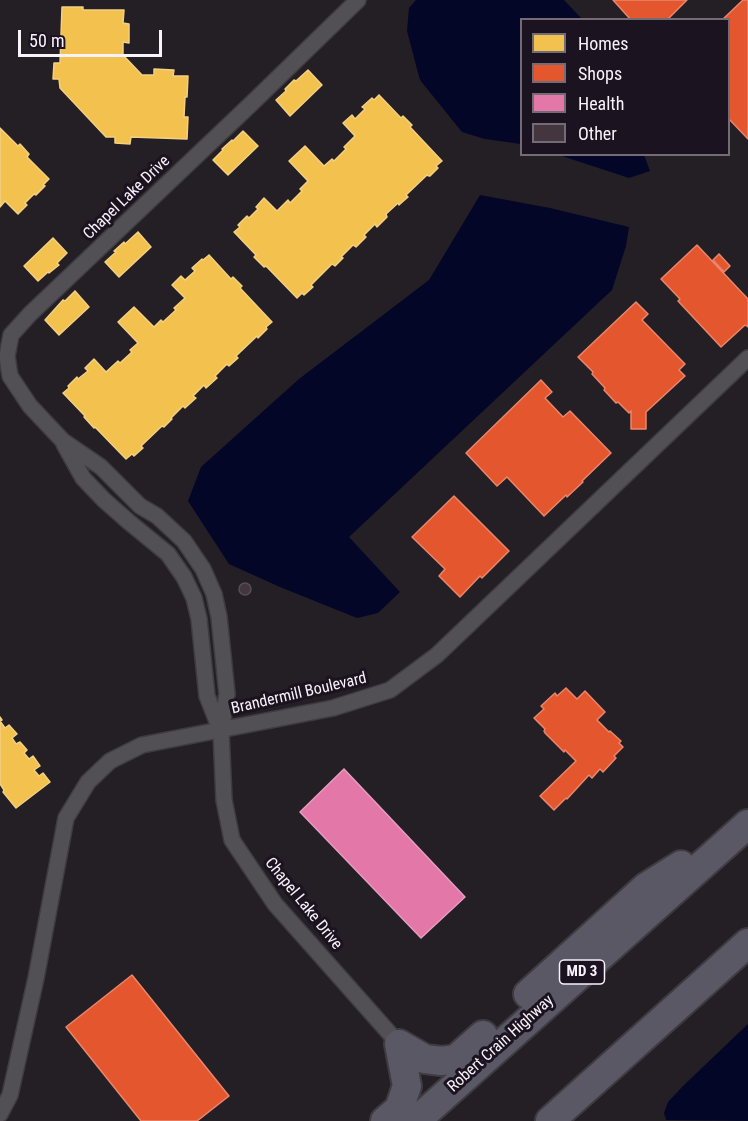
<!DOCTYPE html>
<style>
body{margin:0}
#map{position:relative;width:748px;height:1121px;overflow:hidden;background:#231f25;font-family:"Roboto Condensed",sans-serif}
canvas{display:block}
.legend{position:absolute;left:520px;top:18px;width:210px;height:138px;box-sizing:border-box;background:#1b131f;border:2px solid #736c77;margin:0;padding:8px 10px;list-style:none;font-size:18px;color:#f8f2fb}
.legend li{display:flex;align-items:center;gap:12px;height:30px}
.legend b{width:30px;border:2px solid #736c77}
.scale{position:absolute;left:18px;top:30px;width:144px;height:27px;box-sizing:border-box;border:3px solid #f8f2fb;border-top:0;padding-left:8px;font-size:18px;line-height:21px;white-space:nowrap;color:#f8f2fb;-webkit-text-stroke:4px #1b131f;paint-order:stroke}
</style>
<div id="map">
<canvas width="748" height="1121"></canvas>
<ul class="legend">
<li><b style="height:16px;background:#f2c14e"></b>Homes</li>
<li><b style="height:16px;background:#e4572e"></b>Shops</li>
<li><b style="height:16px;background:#e377a8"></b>Health</li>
<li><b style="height:16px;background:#43363f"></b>Other</li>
</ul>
<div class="scale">50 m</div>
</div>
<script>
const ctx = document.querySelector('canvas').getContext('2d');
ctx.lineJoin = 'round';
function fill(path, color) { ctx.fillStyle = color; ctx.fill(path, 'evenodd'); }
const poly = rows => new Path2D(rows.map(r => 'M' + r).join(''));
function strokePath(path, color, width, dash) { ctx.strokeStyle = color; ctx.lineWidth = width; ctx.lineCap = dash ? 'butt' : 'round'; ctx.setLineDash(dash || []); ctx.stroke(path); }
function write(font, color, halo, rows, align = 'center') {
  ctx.font = font + ' "Roboto Condensed",sans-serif'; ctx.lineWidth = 6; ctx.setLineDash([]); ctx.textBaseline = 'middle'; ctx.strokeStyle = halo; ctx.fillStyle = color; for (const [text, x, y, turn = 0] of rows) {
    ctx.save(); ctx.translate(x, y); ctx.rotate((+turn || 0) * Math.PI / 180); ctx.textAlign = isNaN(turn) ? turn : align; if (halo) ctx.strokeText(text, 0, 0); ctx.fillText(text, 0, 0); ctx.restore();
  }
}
const water = poly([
 [416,0,564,0,582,19,522,20,521,144,485,139,462,132,420,80,407,31,409,8],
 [559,155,644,155,650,171,629,178],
 [480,195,550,208,629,227,626,246,612,290,349,537,400,592,378,613,357,618,280,587,229,564,188,501,201,467,299,379,429,280],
 [748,1024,748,1121,666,1120,664,1113,668,1102,683,1086]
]);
const homes = poly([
 [62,7,83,7,83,10,124,10,123,23,129,24,129,43,123,42,123,55,142,75,154,75,154,69,174,70,173,76,188,76,187,97,185,97,184,117,188,117,187,139,131,137,130,144,115,143,115,137,106,137,60,88,59,79,53,79,54,63,60,63,62,7],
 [308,70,322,85,290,116,276,100,286,91,285,89,294,80,296,81,308,70],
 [379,95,401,118,403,116,412,125,410,127,442,161,436,166,438,168,430,176,429,176,427,175,406,195,408,197,400,204,399,205,398,203,386,214,387,217,377,227,375,224,364,235,366,237,356,247,353,245,341,257,343,258,335,266,332,264,311,285,313,287,304,295,302,293,297,298,266,266,264,267,254,257,256,255,234,232,240,227,238,225,247,216,249,218,258,209,256,207,264,198,277,211,288,200,290,203,302,191,300,189,308,181,289,161,305,146,324,166,332,159,334,161,346,149,344,147,355,136,343,123,352,115,355,119,365,109,362,107,372,98,374,100,379,95],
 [0,128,18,146,20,144,29,154,27,157,49,179,43,185,45,186,36,195,34,194,25,203,27,205,18,214,5,201,0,207,0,128],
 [243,131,258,146,228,175,213,160,223,150,222,149,232,140,233,141,243,131],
 [138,232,151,247,119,277,105,262,116,252,114,251,124,242,125,244,138,232],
 [53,238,67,253,57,263,59,265,49,273,48,272,38,281,24,266,53,238],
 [209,255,231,279,233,277,242,286,240,288,272,322,266,327,267,329,258,338,257,336,236,356,238,358,229,366,227,364,215,376,217,378,206,388,204,385,193,396,196,398,186,407,185,408,183,406,171,418,172,419,164,427,162,426,141,446,143,448,134,456,132,454,126,459,95,427,94,428,84,417,85,416,63,393,69,388,68,386,77,377,78,379,88,371,85,368,94,359,106,372,118,361,120,363,132,352,130,350,138,343,118,322,134,307,154,327,161,320,163,322,176,310,174,308,185,298,172,285,181,276,185,280,195,271,192,268,202,259,203,260,209,255],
 [75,291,89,307,59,335,45,320,63,300,65,301,75,291],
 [0,717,2,720,0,721,5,728,9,725,17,734,12,738,16,744,20,742,27,750,24,753,29,759,33,756,40,766,34,770,39,776,43,773,50,782,16,808,3,792,4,790,0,784,0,717]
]);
const shops = poly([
 [613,0,687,0,667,20,631,20,613,0],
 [743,0,748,0,748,139,728,118,728,20,722,20,743,0],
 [697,245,748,299,748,327,745,325,721,347,678,301,680,299,661,279,697,245],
 [719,254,730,266,724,272,713,260,719,254],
 [636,302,648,314,642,320,685,364,679,370,685,376,646,412,646,429,631,429,631,411,629,413,618,402,616,403,604,390,605,388,592,374,593,372,578,357,636,302],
 [541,380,552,392,545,398,563,417,570,411,611,453,582,481,583,482,567,497,566,495,544,516,507,477,497,486,466,453,541,380],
 [454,496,509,551,482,578,480,576,460,597,439,576,445,569,412,537,454,496],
 [566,688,577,699,585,691,605,712,597,720,609,732,610,731,621,741,619,743,623,747,614,756,616,758,603,772,600,769,592,778,589,775,567,799,566,798,554,810,540,796,576,761,565,750,564,752,545,733,544,731,545,729,534,718,544,709,541,706,555,693,557,696,566,688],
 [132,975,229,1096,197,1121,141,1121,66,1027,132,975]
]);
const health = poly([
 [344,769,465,897,421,938,300,812,344,769]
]);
const building = poly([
 '239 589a6 6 0 1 1 12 0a6 6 0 1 1-12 0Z'
]);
const street = poly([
 [358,0,251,104,30,314,11,335,7,356,10,376,30,406,63,441,101,467,140,506,157,516,184,541,203,569,214,594,219,617,227,694,221,731,224,800,232,840,275,904,399,1044],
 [64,444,83,478,104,500,129,522,168,554,184,577,194,598,199,619,207,696,220,729],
 [0,1114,10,1095,36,978,66,818,88,782,110,761,142,745,333,708,390,690,437,655,748,358]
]);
const highway = poly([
 [528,994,646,887,681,865],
 [399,1044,425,1059,441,1061,456,1059,483,1035],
 [385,1121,399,1109,407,1086,399,1044],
 [416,1121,748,824],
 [550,1121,748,943]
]);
const shields = [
 [582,972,45]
];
const shieldNames = [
 ["MD 3",582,972]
];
const streetNames = [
 ["Chapel Lake Drive",127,198,-44],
 ["Brandermill Boulevard",299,694,-13],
 ["Chapel Lake Drive",303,904,51],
 ["Robert Crain Highway",501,1044,-42]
];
fill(water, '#030627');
fill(homes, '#f2c14e');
strokePath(homes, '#f4d082', 1.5);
fill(shops, '#e4572e');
strokePath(shops, '#ea866c', 1.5);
fill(health, '#e377a8');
strokePath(health, '#e99cc1', 1.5);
fill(building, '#43363f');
strokePath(building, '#545054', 1.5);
strokePath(street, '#3f3b41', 18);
strokePath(highway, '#3f3b41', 32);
strokePath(street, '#535055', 15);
strokePath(highway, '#5b5866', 28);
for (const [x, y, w] of shields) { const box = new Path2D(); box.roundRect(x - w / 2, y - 12, w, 24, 4.5); ctx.fillStyle = '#1b131f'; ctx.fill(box); strokePath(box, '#f8f2fb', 1.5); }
write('bold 15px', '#f8f2fb', null, shieldNames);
write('16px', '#f8f2fb', '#1b131f', streetNames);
</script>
